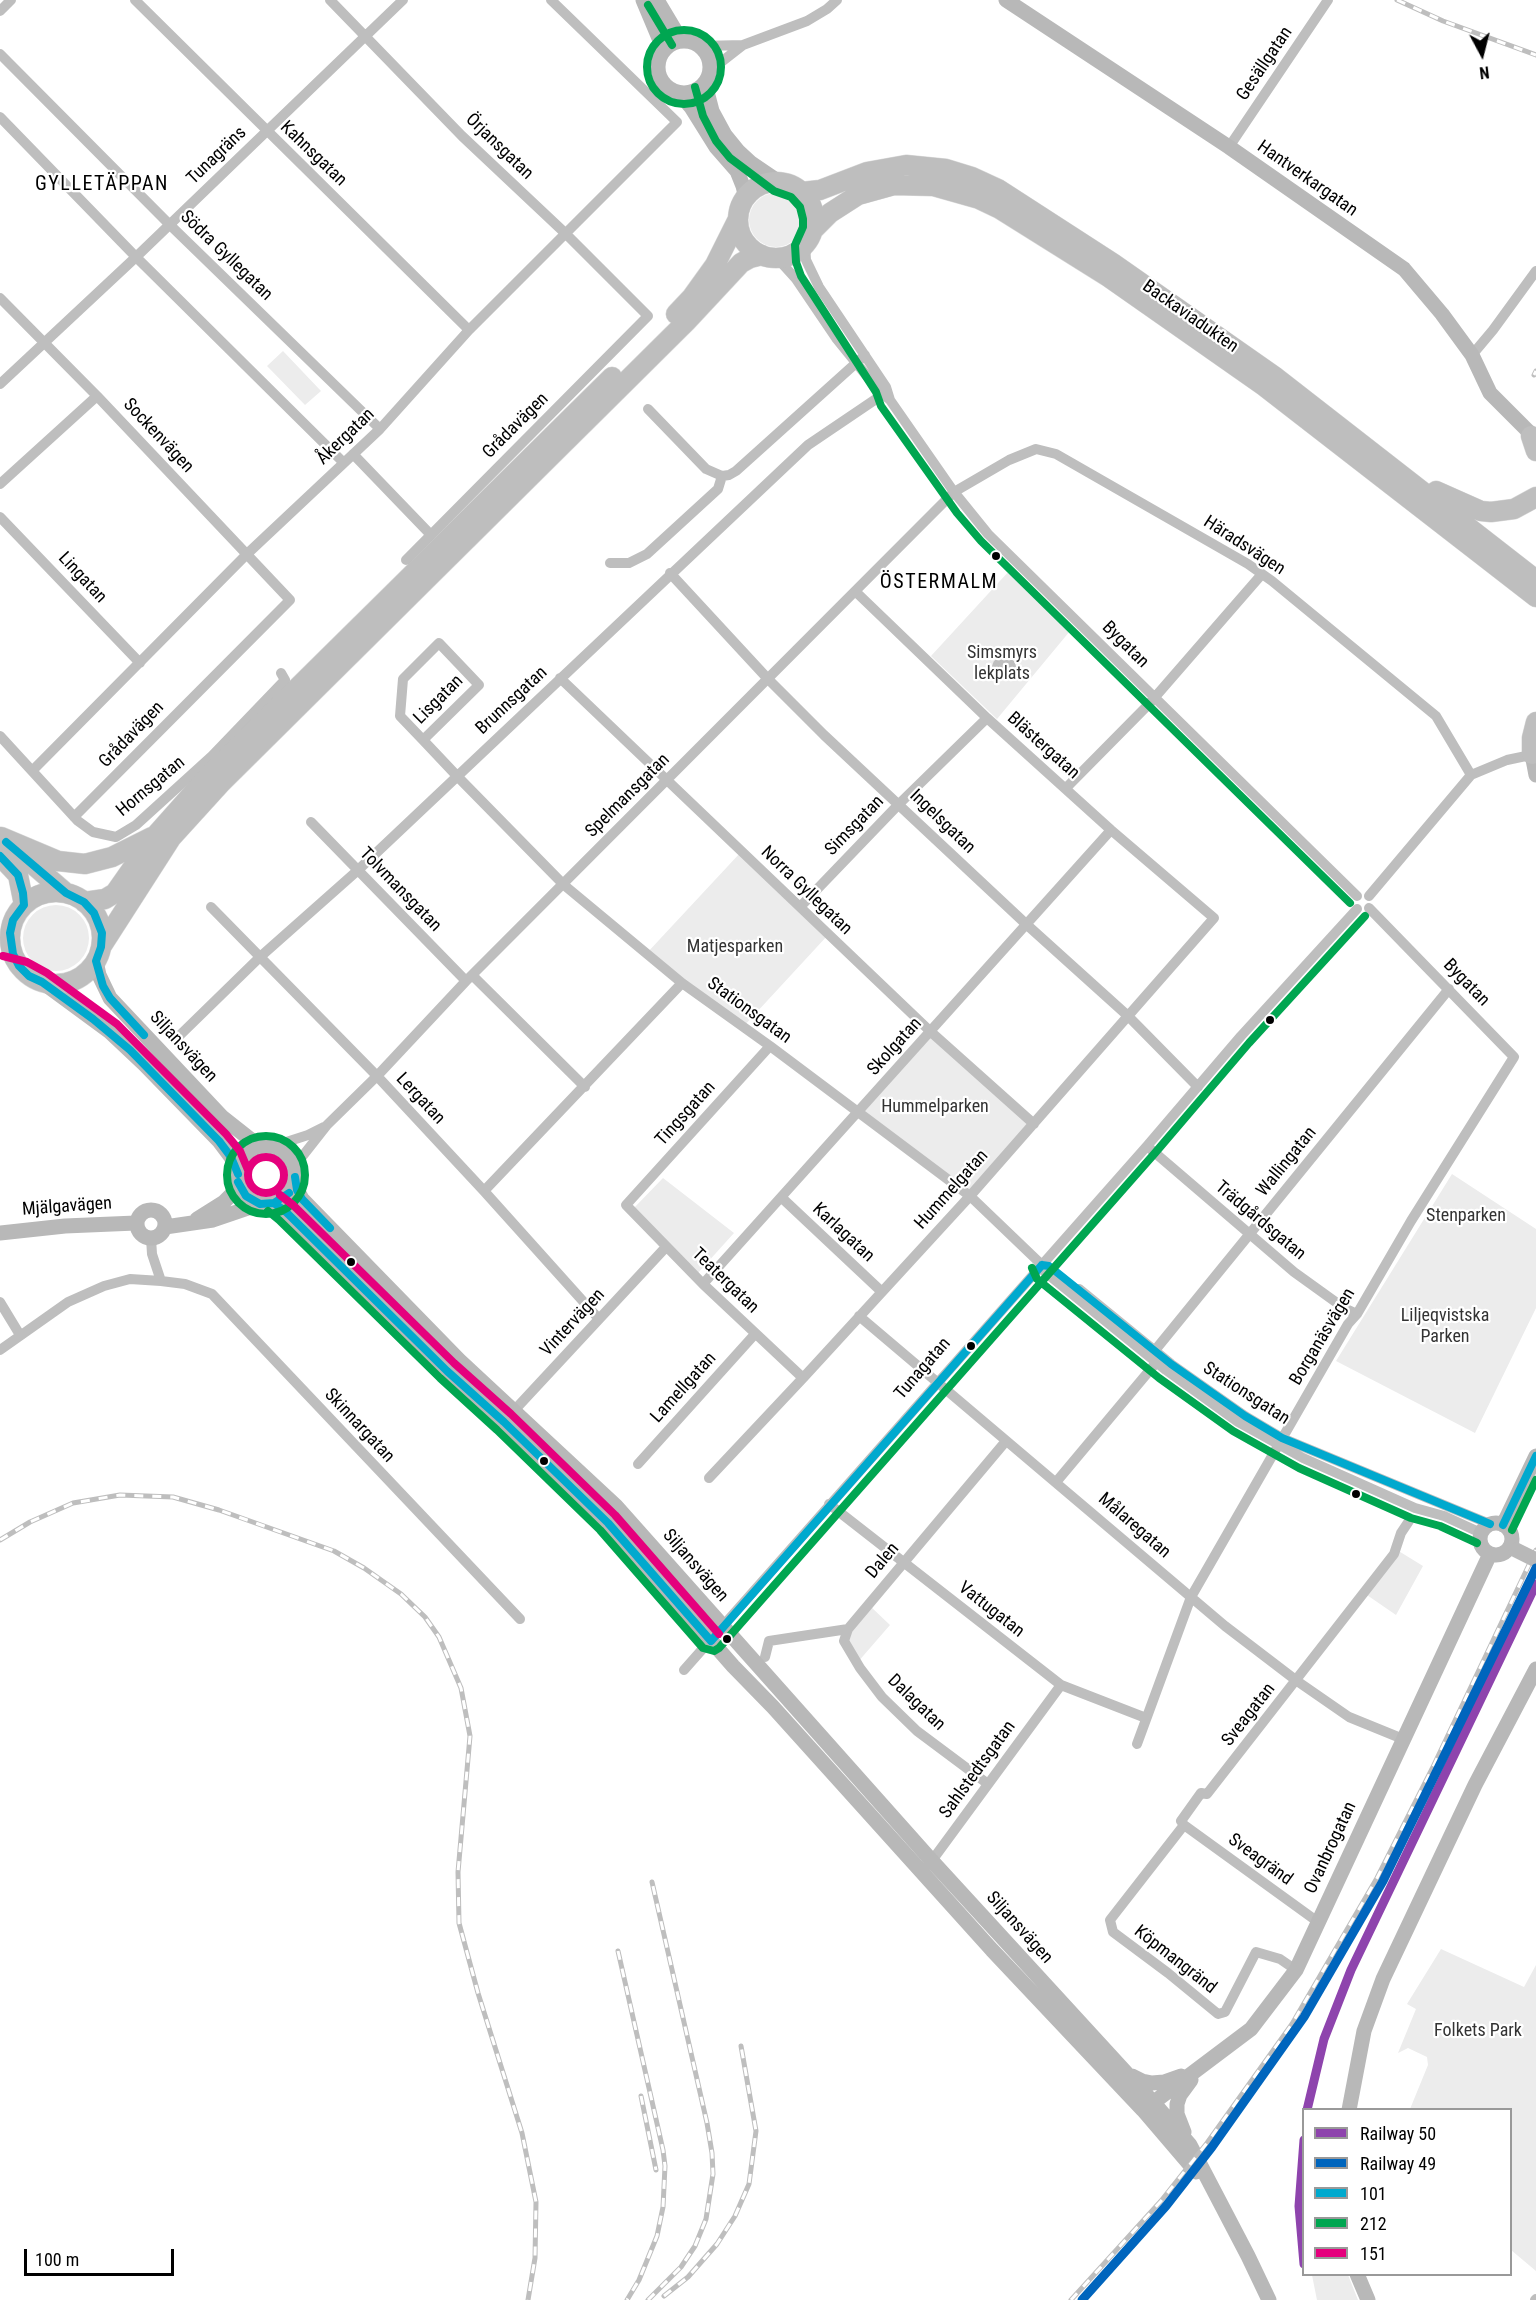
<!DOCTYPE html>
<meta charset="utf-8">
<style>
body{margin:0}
#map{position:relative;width:1536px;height:2300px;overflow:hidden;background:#fff;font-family:"Roboto Condensed",sans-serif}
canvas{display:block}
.legend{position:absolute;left:1302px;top:2108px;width:210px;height:168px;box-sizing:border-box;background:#fff;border:2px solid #999;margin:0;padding:8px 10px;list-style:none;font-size:18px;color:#000}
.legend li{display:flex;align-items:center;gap:12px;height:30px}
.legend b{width:30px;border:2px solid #999}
.north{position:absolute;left:1452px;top:24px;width:60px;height:60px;-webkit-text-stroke:4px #fff;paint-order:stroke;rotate:173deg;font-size:16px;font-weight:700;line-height:24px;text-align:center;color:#000}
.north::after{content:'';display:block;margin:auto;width:21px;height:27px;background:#000;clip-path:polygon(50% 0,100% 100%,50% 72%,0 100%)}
.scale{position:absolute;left:24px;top:2249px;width:150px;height:27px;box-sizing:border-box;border:3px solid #000;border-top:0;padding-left:8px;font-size:18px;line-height:21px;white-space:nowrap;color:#000;-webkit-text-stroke:4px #fff;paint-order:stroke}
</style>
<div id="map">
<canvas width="1536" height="2300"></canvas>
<ul class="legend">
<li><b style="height:8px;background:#8e44ad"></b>Railway 50</li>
<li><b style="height:8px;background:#0065bd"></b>Railway 49</li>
<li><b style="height:8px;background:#00a9ce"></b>101</li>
<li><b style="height:8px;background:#00a651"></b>212</li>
<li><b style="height:8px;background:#e5007d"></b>151</li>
</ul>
<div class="north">N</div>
<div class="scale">100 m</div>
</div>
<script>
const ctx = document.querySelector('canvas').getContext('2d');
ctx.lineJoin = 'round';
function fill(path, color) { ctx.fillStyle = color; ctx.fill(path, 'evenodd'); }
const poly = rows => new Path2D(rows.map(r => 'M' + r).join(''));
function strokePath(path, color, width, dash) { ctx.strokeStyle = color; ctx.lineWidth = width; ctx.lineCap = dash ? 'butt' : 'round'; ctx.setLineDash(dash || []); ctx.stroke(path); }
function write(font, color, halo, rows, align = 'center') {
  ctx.font = font + ' "Roboto Condensed",sans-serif'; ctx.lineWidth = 4.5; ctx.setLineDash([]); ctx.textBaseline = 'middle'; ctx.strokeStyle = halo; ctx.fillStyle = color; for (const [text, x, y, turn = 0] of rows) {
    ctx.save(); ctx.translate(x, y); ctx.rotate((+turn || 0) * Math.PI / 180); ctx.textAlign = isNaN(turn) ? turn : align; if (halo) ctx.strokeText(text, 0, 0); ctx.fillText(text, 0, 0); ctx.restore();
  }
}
const green = poly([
 '749 220a27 27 0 1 1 54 0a27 27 0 1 1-54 0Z',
 [283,351,321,391,305,405,267,366],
 [1010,570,1070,631,997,719,931,656],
 [741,852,828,935,743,1027,646,954],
 '23 938a33 33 0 1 1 66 0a33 33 0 1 1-66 0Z',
 [931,1032,1034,1124,970,1196,858,1113],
 [1452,1174,1536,1229,1536,1308,1475,1433,1336,1361],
 [663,1178,734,1233,697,1274,632,1210],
 [1397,1550,1423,1566,1396,1615,1364,1593],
 [869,1605,890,1625,857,1663,850,1652,848,1629],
 [1441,1949,1524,1987,1536,1965,1536,2271,1511,2250,1510,2110,1410,2109,1428,2065,1427,2057,1408,2048,1398,2053,1416,2009,1407,2004],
 [1312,2275,1348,2275,1358,2300,1317,2300]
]);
const water = poly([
 '992 668a12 12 0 1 1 24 0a12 12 0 1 1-24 0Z'
]);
const street = poly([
 [135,0,469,330],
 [330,0,462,136,565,233,648,316,406,560],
 [0,11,11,0],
 [701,46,743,45,807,21,827,9,837,0],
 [0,54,170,225,380,429],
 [711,70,743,45],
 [0,117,136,257,344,463],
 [1229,147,1328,0],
 [805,244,806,260,819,287,886,387,890,400,954,492,988,534,1357,896],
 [777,258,796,279,836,338,879,391,890,400],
 [0,298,97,396,290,600,74,817],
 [1472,355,1493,330,1536,271],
 [0,384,136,257,403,0],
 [648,409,706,469,722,476,729,475,736,471,865,355],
 [353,454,431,535],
 [0,484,97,396],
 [0,517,140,663],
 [610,563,629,563,647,554,718,489,722,476],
 [670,573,768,679,824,735,1026,924,1128,1016,1198,1087],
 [560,678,931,1032,1034,1124],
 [0,736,78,821,93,832,116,837,136,825,212,756,285,680,281,673],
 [423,740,479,685,439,643,403,679,400,716,423,740,457,776,564,885,682,983,770,1046,970,1196,1042,1265,1044,1271,1166,1370,1238,1422,1303,1458,1415,1508,1444,1516,1481,1533],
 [33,770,247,554,380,429,469,330,677,122,551,0],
 [1066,788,1149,704,1262,574],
 [311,822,466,981],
 [1369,896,1471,775,1507,760,1536,754],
 [211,907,377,1076,484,1191,599,1319],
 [800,907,899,804,987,718],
 [472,975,585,1087],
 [178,1037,260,957,357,871,808,445,876,399],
 [770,1046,626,1205,703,1284,803,1378],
 [1147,1146,1294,1272,1344,1308,1357,1314],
 [271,1147,308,1135,324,1127],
 [294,1167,327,1125,377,1076,466,981,954,492,1009,460,1036,449,1056,454,1248,564,1272,581,1436,716,1471,775],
 [484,1191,682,983],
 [782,1198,882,1292],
 [151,1238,152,1254,161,1281],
 [703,1284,1111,830],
 [1079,1289,1171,1364,1245,1416,1282,1438,1490,1524],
 [0,1302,20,1335],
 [859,1316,1225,1626,1297,1681,1349,1717,1403,1739],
 [0,1350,68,1302,104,1286,130,1279,161,1281,185,1284,212,1294,520,1619],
 [1152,1354,1449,989],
 [509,1416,666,1247],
 [638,1464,755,1334],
 [709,1478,803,1378,970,1196,1214,918,1111,830,987,718,856,592],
 [1057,1481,1160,1358],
 [829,1504,1061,1685,1146,1718],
 [848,1629,844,1641,860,1668,882,1697,917,1731,988,1784],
 [765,1657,769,1641,848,1629,1006,1441],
 [684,1670,1147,1146,1241,1036,1357,909],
 [1137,1744,1191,1597,1348,1324,1357,1314,1411,1221,1514,1057,1369,908],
 [1184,1825,1318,1922],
 [928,1866,1061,1685],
 [1296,1970,1280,1959,1256,1952,1225,2012,1218,2014,1168,1973,1113,1932,1110,1920,1184,1825,1181,1821,1201,1793,1207,1794,1394,1554,1401,1533,1409,1521],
 [1535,2300,1536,2299]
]);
const secondary = poly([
 [643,0,664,50],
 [657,0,681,40],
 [1006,0,1229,147,1404,269,1442,314,1472,355,1490,393,1536,439],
 '658 67a26 26 0 1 1 52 0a26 26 0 1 1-52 0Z',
 [705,84,712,111,725,135,738,151,751,163,779,182],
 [679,93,691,107,716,147,737,171,743,186,746,198],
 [1532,754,1536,775],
 [96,961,99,975,110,998,222,1117,260,1147],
 [42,982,110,1032,144,1064,219,1141,231,1157,238,1174],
 '237 1175a29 29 0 1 1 58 0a29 29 0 1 1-58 0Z',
 [295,1177,297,1190,302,1199,459,1360,616,1506,932,1861,1153,2102,1190,2145,1248,2256,1269,2300],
 [274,1203,286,1212,447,1371,504,1422,608,1523,733,1666,773,1707,992,1950,1143,2110,1196,2172],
 '137 1224a14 14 0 1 1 28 0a14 14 0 1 1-28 0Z',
 [197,1219,224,1202,234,1192,238,1182],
 [165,1227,213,1220,260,1204],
 [0,1233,65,1226,136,1223],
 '1480 1539a16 16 0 1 1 32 0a16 16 0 1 1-32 0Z',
 [1503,1525,1536,1456],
 [1132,2076,1142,2081,1152,2083,1164,2082,1181,2076],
 [1146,2108,1251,2029,1296,1970,1490,1554],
 [1349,2110,1364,2031,1383,1979,1475,1785,1536,1669],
 [1184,2132,1177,2114,1177,2104,1180,2095,1191,2080],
 [1357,2274,1368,2300]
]);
const highway = poly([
 '738 220a38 38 0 1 1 76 0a38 38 0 1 1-76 0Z',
 [802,192,820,190,867,172,906,165,946,169,972,177,998,189,1114,264,1274,376,1536,580],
 [813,230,830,213,858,195,894,185,933,186,979,199,1000,209,1107,276,1264,386,1536,597],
 [676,314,692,297,715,265,738,219],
 [1531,436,1536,451],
 [1436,491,1481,511,1491,512,1514,509,1536,497],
 [1532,754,1532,738,1536,722],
 [1,837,58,861,85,864,112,857,152,837],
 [16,850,66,893],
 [0,856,18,875,24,905],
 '10 938a46 46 0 1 1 92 0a46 46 0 1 1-92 0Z',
 [84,902,105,899,115,893,155,836,211,773,612,377],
 [101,947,171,838,221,783,686,322,741,263,750,258,762,255]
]);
const rail = poly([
 [1397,0,1443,21,1536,55],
 [1534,375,1536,371],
 [0,1540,30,1522,73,1503,120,1495,173,1497,219,1510,334,1551,364,1568,401,1594,425,1617,439,1637,461,1688,470,1736,458,1872,459,1923,478,1993,522,2133,536,2202,535,2258,528,2300],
 [618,1951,663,2150,665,2166,663,2207,657,2236,639,2280,627,2300],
 [641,2096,656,2170],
 [664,2296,688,2277,717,2244,735,2216,749,2184,756,2131,741,2046],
 [648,2300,681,2267,695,2246,706,2219,713,2174,712,2153,707,2123,652,1882],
 [1071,2300,1161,2201,1207,2143,1292,2024,1377,1878,1432,1769,1536,1550]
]);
const secondaryBridge = poly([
 [1516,1550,1536,1560]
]);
const bus1 = poly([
 [6,842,66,893,84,902,94,913,102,933,101,947,96,961,103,986,110,998,144,1035],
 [0,856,18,875,23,893,24,905,13,920,10,933,13,954,19,966,29,976,42,982,93,1019,130,1050,219,1141,231,1157,238,1174],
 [295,1177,297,1190,302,1199,330,1228],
 [238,1182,246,1196,260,1204,274,1203,289,1193],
 [274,1203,286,1212,447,1371,504,1422,608,1523,711,1641,1042,1265],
 [1042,1265,1049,1266,1171,1364,1245,1416,1282,1438,1490,1524],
 [1503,1525,1536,1456]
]);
const bus2 = poly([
 [648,5,672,45],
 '647 67a37 37 0 1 1 74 0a37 37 0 1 1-74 0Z',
 [695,87,703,116,716,141,730,158,774,191,791,197,800,207,803,219,803,227,795,245,796,262,801,276,876,392,881,406,957,513,981,541,1350,903],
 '227 1175a39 39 0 1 1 78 0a39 39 0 1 1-78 0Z',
 [268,1211,279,1220,440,1378,497,1430,600,1530,703,1648,714,1651,719,1648,1155,1153,1249,1043,1365,916],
 [1032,1268,1037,1279,1159,1378,1233,1431,1299,1468,1411,1518,1440,1526,1477,1543],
 [1512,1530,1536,1480]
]);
const bus3 = poly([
 [3,956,27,962,47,973,117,1024,226,1134,240,1151,248,1170],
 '248 1175a18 18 0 1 1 36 0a18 18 0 1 1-36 0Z',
 [280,1195,293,1205,454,1363,511,1414,615,1515,719,1634]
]);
const rail1 = poly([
 [1307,2110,1324,2039,1351,1970,1536,1584],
 [1304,2140,1299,2206,1304,2264]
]);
const rail2 = poly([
 [1082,2300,1166,2206,1212,2147,1304,2017,1383,1881,1536,1568]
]);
const markers = [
 [996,556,5,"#000"],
 [1270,1020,5,"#000"],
 [351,1262,5,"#000"],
 [971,1346,5,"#000"],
 [544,1461,5,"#000"],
 [1356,1494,5,"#000"],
 [727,1639,5,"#000"]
];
const streetNames = [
 ["Gesällgatan",1265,64,-56],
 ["Örjansgatan",499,147,44],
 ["Kahnsgatan",313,154,44],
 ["Tunagräns",217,156,-44],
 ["Hantverkargatan",1307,179,35],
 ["Södra Gyllegatan",226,256,44],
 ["Backaviadukten",1190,317,35],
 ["Grådavägen",516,426,-45],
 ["Sockenvägen",158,436,47],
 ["Åkergatan",346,437,-44],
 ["Häradsvägen",1244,546,33],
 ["Lingatan",82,578,47],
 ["Bygatan",1125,645,45],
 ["Lisgatan",439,700,-45],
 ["Brunnsgatan",512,701,-43],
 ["Grådavägen",132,735,-46],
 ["Blästergatan",1043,746,42],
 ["Hornsgatan",151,787,-40],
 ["Spelmansgatan",628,796,-45],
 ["Ingelsgatan",942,822,44],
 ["Simsgatan",855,826,-46],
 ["Tolvmansgatan",400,890,46],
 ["Norra Gyllegatan",806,891,44],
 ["Bygatan",1466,983,46],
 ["Stationsgatan",749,1011,36],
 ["Siljansvägen",183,1047,47],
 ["Skolgatan",895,1047,-48],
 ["Lergatan",420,1099,47],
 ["Tingsgatan",686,1114,-48],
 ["Wallingatan",1287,1162,-51],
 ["Hummelgatan",952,1190,-48],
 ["Mjälgavägen",67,1207,-4],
 ["Trädgårdsgatan",1260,1221,40],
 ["Karlagatan",843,1233,43],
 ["Teatergatan",725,1281,44],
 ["Vintervägen",573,1323,-47],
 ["Borganäsvägen",1323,1337,-59],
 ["Tunagatan",923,1369,-49],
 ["Lamellgatan",684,1388,-48],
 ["Stationsgatan",1246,1394,33],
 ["Skinnargatan",359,1426,47],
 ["Målaregatan",1134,1526,41],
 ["Dalen",883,1561,-50],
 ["Siljansvägen",695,1566,49],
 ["Vattugatan",991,1610,38],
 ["Dalagatan",916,1703,44],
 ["Sveagatan",1249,1715,-52],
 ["Sahlstedtsgatan",978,1770,-54],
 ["Ovanbrogatan",1331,1848,-65],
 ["Sveagränd",1260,1860,36],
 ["Siljansvägen",1019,1928,48],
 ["Köpmangränd",1175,1960,38]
];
const parkNames = [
 ["Simsmyrs",1002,653],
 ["lekplats",1002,674],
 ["Matjesparken",735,947],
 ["Hummelparken",935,1107],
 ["Stenparken",1466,1216],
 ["Liljeqvistska",1445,1316],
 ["Parken",1445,1337],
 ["Folkets Park",1478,2031]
];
const neighbourhoodNames = [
 ["GYLLETÄPPAN",102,185],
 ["ÖSTERMALM",939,583]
];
fill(green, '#ececec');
fill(water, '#bfbfbf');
strokePath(highway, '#dbdbdb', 21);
strokePath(street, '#bebebe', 10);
strokePath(secondary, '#b8b8b8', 15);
strokePath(highway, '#bebebe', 20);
strokePath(rail, '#bebebe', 5);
strokePath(rail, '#fff', 3, [9]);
strokePath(secondaryBridge, '#b8b8b8', 15);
strokePath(bus1, '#00a9ce', 8);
strokePath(bus2, '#00a651', 8);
strokePath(bus3, '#e5007d', 8);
strokePath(rail1, '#8e44ad', 9);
strokePath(rail2, '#0065bd', 9);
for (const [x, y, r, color] of markers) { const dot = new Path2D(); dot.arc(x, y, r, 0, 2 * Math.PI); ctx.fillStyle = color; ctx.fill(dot); strokePath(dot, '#fff', 2); }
write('18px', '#000', '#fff', streetNames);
write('18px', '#333', '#fff', parkNames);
ctx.letterSpacing = '1.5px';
write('20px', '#000', '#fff', neighbourhoodNames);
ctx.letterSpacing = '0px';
</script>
